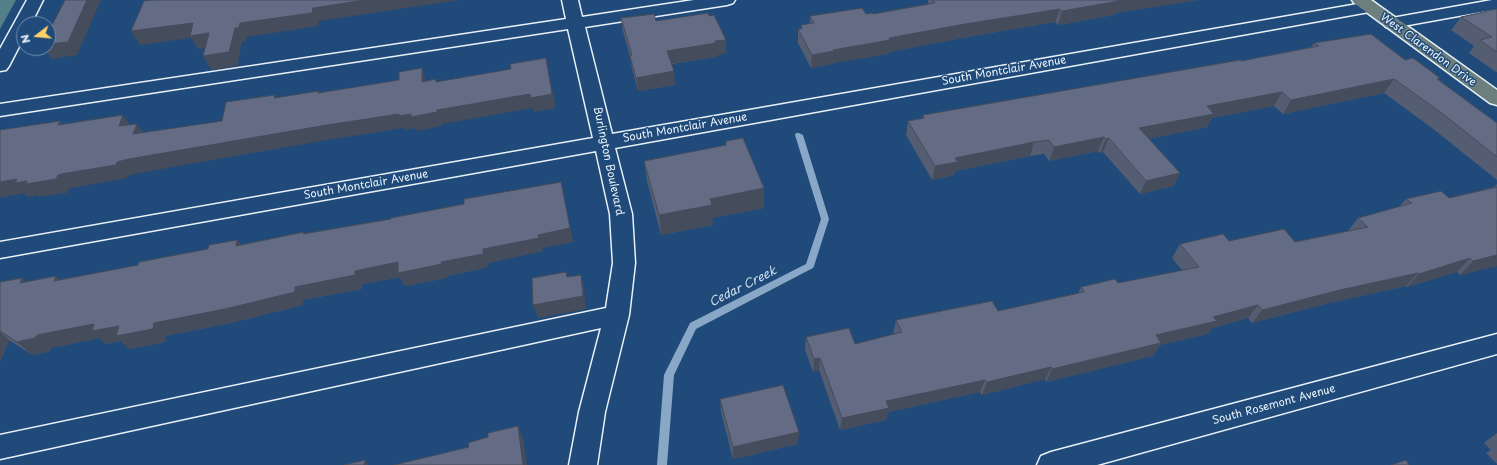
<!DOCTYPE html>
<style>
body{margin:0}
#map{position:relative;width:1497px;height:465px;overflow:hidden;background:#1f4a7a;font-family:"Playpen Sans",sans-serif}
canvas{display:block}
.north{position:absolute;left:16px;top:16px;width:40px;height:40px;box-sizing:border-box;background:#1f4a7a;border:1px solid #6f8dac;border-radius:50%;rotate:254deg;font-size:11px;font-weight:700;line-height:16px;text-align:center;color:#e8f1f8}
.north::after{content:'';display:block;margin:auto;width:14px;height:18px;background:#ffd166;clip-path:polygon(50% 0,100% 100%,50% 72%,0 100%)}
</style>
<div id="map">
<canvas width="1497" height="465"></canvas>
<div class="north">N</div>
</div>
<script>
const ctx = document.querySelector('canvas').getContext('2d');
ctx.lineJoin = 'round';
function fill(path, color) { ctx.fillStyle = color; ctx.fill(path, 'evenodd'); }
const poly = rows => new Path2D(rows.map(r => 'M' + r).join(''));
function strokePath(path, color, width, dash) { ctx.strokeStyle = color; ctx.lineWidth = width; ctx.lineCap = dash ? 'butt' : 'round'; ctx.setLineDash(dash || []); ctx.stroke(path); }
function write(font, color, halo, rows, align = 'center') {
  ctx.font = font + ' "Playpen Sans",sans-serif'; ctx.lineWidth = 3; ctx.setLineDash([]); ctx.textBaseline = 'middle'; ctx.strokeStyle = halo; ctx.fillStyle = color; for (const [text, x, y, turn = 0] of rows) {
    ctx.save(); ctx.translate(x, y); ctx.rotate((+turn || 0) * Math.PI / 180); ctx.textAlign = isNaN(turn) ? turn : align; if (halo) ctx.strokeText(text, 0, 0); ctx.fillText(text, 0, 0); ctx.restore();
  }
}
const green = poly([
 [0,0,16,0,0,29]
]);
const stream = poly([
 [796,133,799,133,803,135,829,219,814,266,813,268,696,329,674,375,667,465,657,465,664,375,690,323,806,264,821,219,795,135,796,133]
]);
const minor = poly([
 [27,0,43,0,31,24,24,24,24,37,9,66,6,70,0,71,0,49,27,0],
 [562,0,578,0,582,17,694,0,735,0,733,3,727,5,585,27,612,134,1369,2,1375,3,1377,7,1375,11,1369,12,615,148,632,214,635,263,629,315,605,412,597,465,569,465,579,412,601,328,0,459,0,435,606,308,613,263,610,214,596,151,0,258,0,242,593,138,568,29,0,116,0,104,566,19,562,0],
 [1492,0,1497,0,1497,9,1392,28,1386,27,1383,23,1386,19,1392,18,1492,0],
 [1497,334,1497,354,1097,465,1037,465,1041,456,1051,452,1497,334]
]);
const major = poly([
 [1352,0,1371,0,1497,90,1497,105,1490,103,1354,3,1352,0]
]);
const wall = poly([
 [928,0,1198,0,1115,13,1114,15,1058,25,1055,22,962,38,889,52,888,54,833,63,832,64,811,68,798,43,798,29,801,29,801,25,810,24,810,16,866,14,873,14,928,4],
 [1497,9,1497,72,1496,72,1469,53,1474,46,1451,30,1461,17],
 [621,18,656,21,726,53,717,55,717,57,672,64,675,85,638,91,632,69,630,56,623,32],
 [1314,43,1405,60,1439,80,1497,123,1497,180,1432,128,1384,93,1283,114,1274,106,1212,118,1207,127,1148,139,1180,173,1173,186,1140,194,1103,152,1100,153,1098,151,1049,161,1044,154,1030,156,955,171,954,175,932,180,906,135,908,121,922,119,923,115,1241,61,1311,47],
 [644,161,764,208,712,218,713,225,661,235,647,181],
 [561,182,573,242,542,248,543,251,488,263,488,267,447,276,447,278,405,286,400,277,362,284,362,289,303,300,303,305,235,322,166,336,165,342,129,349,121,341,105,344,100,338,51,348,50,351,32,355,9,340,0,362,0,282,22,278,25,282,60,280,138,265,208,249,237,240,241,245,304,232,305,234,391,219,464,204],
 [1497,184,1497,266,1460,275,1457,272,1407,287,1406,286,1329,303,1252,323,1248,318,1212,328,1208,334,1160,345,1153,356,1046,382,1045,379,982,395,980,392,888,412,886,420,840,430,819,370,813,372,805,350,806,337,855,344,894,334,893,333,896,320,998,311,1078,293,1081,287,1118,283,1183,271,1172,258,1180,244,1229,241,1295,242,1348,231,1358,218,1399,207,1406,199,1449,198,1494,187],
 [720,399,798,444,733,459,721,412],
 [1497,433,1497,464,1486,453,1491,450,1484,443]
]);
const shadedWall = poly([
 [87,0,101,0,77,55,52,59,44,48,48,48,48,44],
 [366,0,460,0,319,21,318,26,247,37,246,41,242,42,237,66,211,70,203,56,240,23,313,8],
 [1118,0,1198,0,1115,13,1114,15,1058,25,1062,11],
 [1060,9,1055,22,962,38,889,52,888,54,833,63,832,64,811,68,812,55,833,50,889,38,965,24],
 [193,23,209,33,217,46,198,49,191,38,140,45,131,31],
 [726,40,726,53,717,55,717,57,668,64,667,51],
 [546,58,556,108,534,112,533,108,442,124,442,126,416,131,415,128,405,130,404,128,327,140,139,173,127,176,127,178,73,188,69,189,67,193,39,197,37,195,27,197,24,193,0,198,0,182,17,179,27,181,58,175,61,174,129,159,321,126,399,114,437,110],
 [422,68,426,82,422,82],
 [674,71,675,85,638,91,636,78],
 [1394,79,1384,93,1283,114,1291,100],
 [1282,92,1274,106,1212,118,1207,127,1132,142,1139,128,1207,106],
 [123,115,133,129,119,126],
 [60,121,71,135,58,125],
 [137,124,146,137,133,134],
 [1104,137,1098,151,1049,161,1054,147],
 [1109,138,1103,152,1100,153,1106,139],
 [1034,142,1030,156,955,171,954,175,932,180,935,166,955,158],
 [1180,173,1173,186,1140,194,1146,181],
 [561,182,573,242,542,248,543,251,488,263,488,267,447,276,447,278,405,286,400,277,362,284,362,289,303,300,303,305,235,322,166,336,165,342,129,349,121,341,105,344,100,338,51,348,50,351,32,355,17,342,37,335,94,324,119,326,154,323,355,271,398,262,441,262,483,249,538,235],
 [764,188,764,208,712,218,713,225,661,235,659,215,710,199],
 [237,240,247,253,236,246],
 [1497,252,1497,266,1460,275,1473,261],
 [1470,258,1457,272,1407,287,1419,274],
 [1418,273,1406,286,1329,303,1252,323,1262,310,1340,290],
 [581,275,584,288,586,309,538,318,533,305],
 [56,276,69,289,54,281],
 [22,278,35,292,20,283],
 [1258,305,1248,318,1212,328,1208,334,1160,345,1153,356,1046,382,1052,369,1156,335,1213,317],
 [0,332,9,340,0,362],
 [820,358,819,370,813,372,814,359],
 [1051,367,1045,379,982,395,987,382],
 [985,380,980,392,888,412,886,420,840,430,842,418,886,401],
 [518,426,523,438,527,465,523,465],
 [799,432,798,444,733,459,733,447],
 [365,460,368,465,364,465]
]);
const building = poly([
 [65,0,87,0,68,42,48,44,48,33,65,0],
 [154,0,366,0,313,8,312,13,240,23,239,28,235,28,229,52,203,56,209,33,190,36,193,23,131,31,144,1,154,0],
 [933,0,1119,0,1118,0,1119,1,1062,11,1060,9,965,24,889,38,890,40,833,50,834,51,812,55,798,29,802,29,801,25,814,23,810,16,862,8,866,14,872,13,873,14,935,3,933,0],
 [1497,9,1497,52,1480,40,1492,37,1461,17,1497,9],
 [708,13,709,16,714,15,726,40,715,41,716,43,667,51,674,71,636,78,630,56,632,55,621,18,654,14,656,21,708,13],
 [1371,34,1405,60,1413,58,1440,78,1437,79,1497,123,1497,157,1443,114,1394,79,1291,100,1282,92,1207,106,1214,114,1139,128,1180,173,1146,181,1109,138,1106,139,1104,137,1054,147,1049,140,1034,142,955,158,958,162,935,166,908,121,924,118,923,115,1240,60,1241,61,1319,46,1314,43,1371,34],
 [546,58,552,94,531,98,530,94,437,110,437,112,411,117,411,114,399,116,399,114,321,126,129,159,117,162,116,165,61,174,58,175,56,179,26,184,27,181,15,183,17,179,0,182,0,130,60,121,58,125,123,115,119,126,137,124,133,134,222,121,226,102,275,95,274,98,319,91,318,93,399,80,399,72,422,68,422,82,436,79,436,82,511,69,510,64,546,58],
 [743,138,764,188,710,199,712,205,659,215,644,161,726,145,726,141,743,138],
 [561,182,570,228,538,235,539,238,483,249,483,254,441,262,442,264,398,273,398,262,355,271,355,275,295,287,295,292,225,309,154,323,153,329,116,336,119,326,92,331,94,324,37,335,35,338,17,342,0,331,0,282,22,278,20,283,56,276,54,281,138,265,139,262,208,249,209,245,237,240,236,246,304,232,303,234,391,219,391,218,464,204,464,199,561,182],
 [1497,187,1497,255,1473,261,1470,258,1419,274,1418,273,1340,290,1262,310,1258,305,1213,317,1217,321,1156,335,1161,343,1052,369,1051,367,987,382,985,380,886,401,889,408,842,418,820,358,814,359,806,337,849,328,855,344,902,332,896,320,992,301,998,311,1084,292,1081,287,1115,279,1118,283,1199,267,1180,244,1223,234,1229,241,1284,229,1295,242,1368,227,1358,218,1412,203,1406,199,1441,191,1449,198,1497,187],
 [566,272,567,277,581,275,583,296,533,305,532,278,566,272],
 [783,385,799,432,733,447,720,399,783,385],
 [518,426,523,465,394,465,469,447,468,443,488,437,488,433,518,426],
 [365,460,364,465,344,465,365,460],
 [1406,460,1409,465,1391,465,1406,460]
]);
const streetNames = [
 ["West Clarendon Drive",1428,50,36],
 ["South Montclair Avenue",1004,71,-10],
 ["South Montclair Avenue",685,128,-10],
 ["Burlington Boulevard",608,161,78],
 ["South Montclair Avenue",366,185,-10],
 ["South Rosemont Avenue",1274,405,-15]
];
const waterNames = [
 ["Cedar Creek",743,287,-27]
];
fill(green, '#527f88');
fill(stream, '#89a7c6');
strokePath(minor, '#e8f1f8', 3);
strokePath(major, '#e8f1f8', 3);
fill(minor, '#1f4a7a');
fill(major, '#6c7f7c');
fill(wall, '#555d72');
fill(shadedWall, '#454c5c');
fill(building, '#636c84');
strokePath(building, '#454c5c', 1);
write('11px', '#e8f1f8', '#1f4a7a', streetNames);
write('italic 12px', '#d0dfec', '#1f4a7a', waterNames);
</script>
